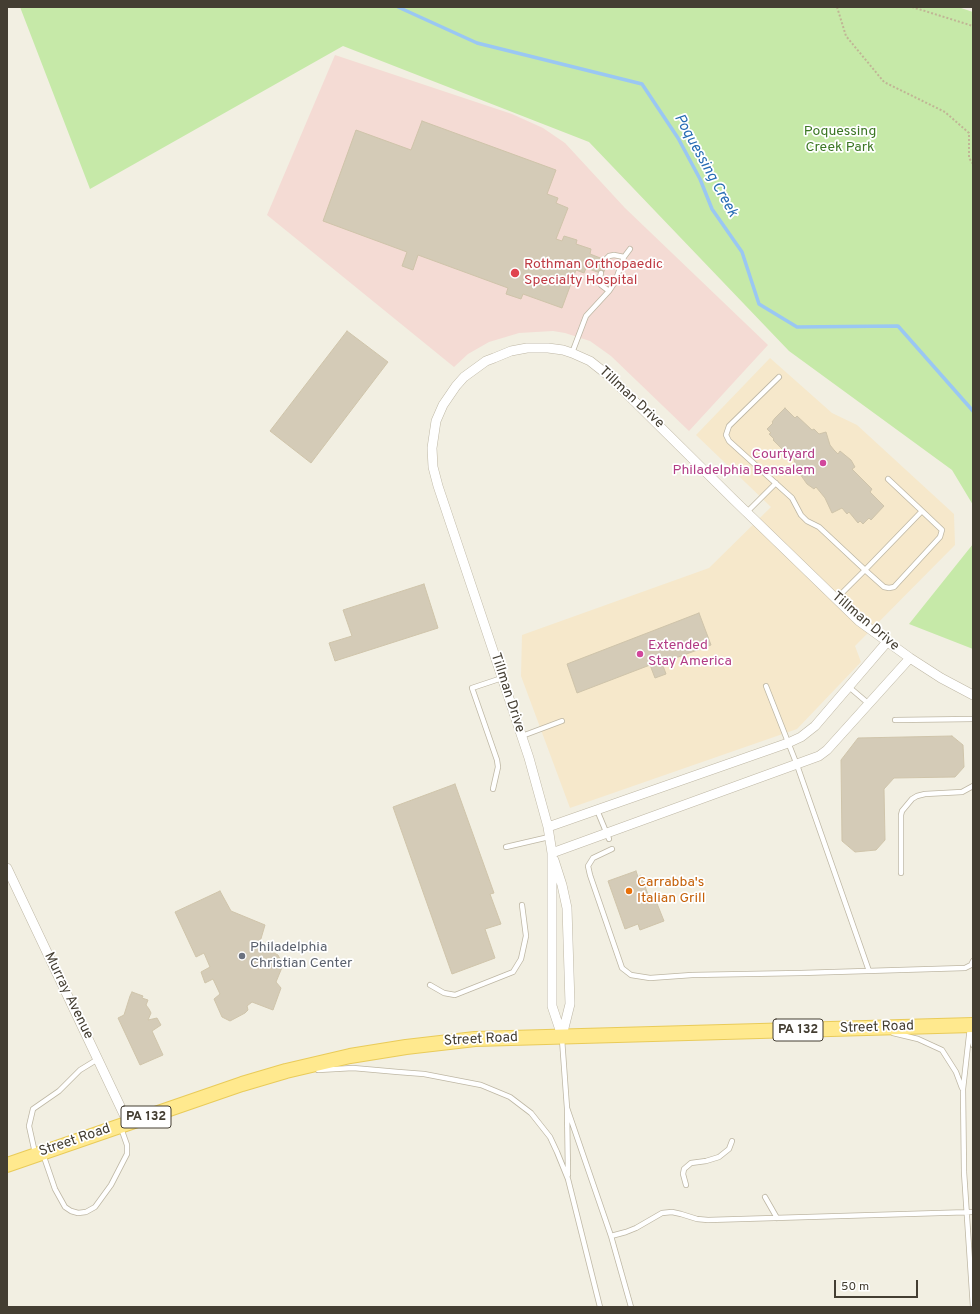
<!DOCTYPE html>
<style>
body{margin:0}
#map{position:relative;width:980px;height:1314px;overflow:hidden;background:#f2efe2;font-family:Overpass,sans-serif}
canvas{display:block}
.frame{position:absolute;inset:0;border:8px solid #443e32;pointer-events:none}
.scale{position:absolute;left:834px;top:1280px;width:84px;height:18px;box-sizing:border-box;border:2px solid #443e32;border-top:0;padding-left:5px;font-size:12px;line-height:14px;white-space:nowrap;color:#443e32;-webkit-text-stroke:3px #fff;paint-order:stroke}
</style>
<div id="map">
<canvas width="980" height="1314"></canvas>
<div class="frame"></div>
<div class="scale">50 m</div>
</div>
<script>
const ctx = document.querySelector('canvas').getContext('2d');
ctx.lineJoin = 'round';
function fill(path, color) { ctx.fillStyle = color; ctx.fill(path, 'evenodd'); }
const poly = rows => new Path2D(rows.map(r => 'M' + r).join(''));
function strokePath(path, color, width, dash) { ctx.strokeStyle = color; ctx.lineWidth = width; ctx.lineCap = dash ? 'butt' : 'round'; ctx.setLineDash(dash || []); ctx.stroke(path); }
function write(font, color, halo, rows, align = 'center') {
  ctx.font = font + ' Overpass,sans-serif'; ctx.lineWidth = 3.5; ctx.setLineDash([]); ctx.textBaseline = 'middle'; ctx.strokeStyle = halo; ctx.fillStyle = color; for (const [text, x, y, turn = 0] of rows) {
    ctx.save(); ctx.translate(x, y); ctx.rotate((+turn || 0) * Math.PI / 180); ctx.textAlign = isNaN(turn) ? turn : align; if (halo) ctx.strokeText(text, 0, 0); ctx.fillText(text, 0, 0); ctx.restore();
  }
}
const commercial = poly([
 [770,358,832,413,857,425,954,514,955,545,855,646,861,662,797,729,570,808,521,676,522,635,709,568,771,507,696,435]
]);
const medical = poly([
 [335,55,512,114,543,128,565,143,625,208,768,345,689,431,611,356,590,341,565,333,553,331,519,333,489,342,468,354,454,367,267,215]
]);
const green = poly([
 [20,7,958,7,973,12,973,505,952,470,789,351,589,142,343,46,90,189],
 [973,544,973,649,909,624]
]);
const stream = poly([
 [398,7,477,43,642,84,678,138,700,179,712,209,742,252,759,304,797,327,898,326,973,411]
]);
const building = poly([
 [422,121,556,170,547,194,558,198,556,203,568,208,556,239,562,241,564,236,577,240,576,244,591,249,590,254,608,261,603,274,586,268,584,273,576,270,562,308,523,294,521,299,506,294,508,288,418,255,413,270,402,266,407,252,323,221,356,130,411,150,422,121],
 [347,331,388,362,311,463,270,431,347,331],
 [785,408,795,418,797,416,812,430,814,429,819,434,826,432,830,445,834,450,838,454,840,451,851,460,855,467,852,469,872,489,870,492,884,506,871,520,869,518,863,524,860,521,858,523,849,512,847,514,842,508,832,513,825,498,816,487,814,489,807,484,800,474,795,466,794,458,785,449,784,451,773,440,774,439,769,434,771,433,767,429,773,423,772,422,775,418,785,408],
 [424,584,438,628,335,661,329,643,352,636,343,610,424,584],
 [699,613,711,645,662,663,666,674,655,678,650,665,577,693,567,664,699,613],
 [952,736,963,745,964,767,955,777,894,778,884,789,885,840,876,850,855,852,842,841,841,760,858,738,952,736],
 [455,784,494,893,490,894,501,924,485,929,495,958,452,974,393,807,455,784],
 [636,871,638,877,641,875,651,903,656,901,664,921,640,930,638,924,625,929,608,881,636,871],
 [220,891,231,911,265,925,260,942,261,948,268,945,272,952,278,955,283,965,276,982,281,988,273,1010,252,1002,247,1006,248,1010,245,1013,230,1021,222,1017,214,999,220,994,213,979,205,983,201,972,210,967,204,953,196,957,175,912,220,891],
 [132,992,143,996,142,998,148,1000,146,1005,149,1009,151,1013,148,1020,157,1018,161,1025,152,1031,163,1055,140,1065,118,1018,124,1015,130,996,132,992]
]);
const path = poly([
 [837,7,846,36,884,82,945,112,969,133,969,158,973,164],
 [912,7,973,26]
]);
const service = poly([
 [605,260,609,256,614,255,624,257],
 [601,273,599,281,601,285,609,291],
 [572,353,586,316,609,291,615,282,624,257,630,249],
 [779,377,729,426,726,435,729,441,792,498,801,515,807,521,819,527,865,570,884,587,889,588,894,587,940,537,942,530,922,511,865,570,836,599],
 [888,479,922,511],
 [747,512,776,483],
 [766,686,797,765,869,971],
 [849,687,869,704],
 [895,720,973,719],
 [522,736,562,721],
 [493,789,498,767,497,760,472,688,502,678],
 [597,810,609,839],
 [506,847,549,837],
 [612,849,593,858,588,866,590,875,622,968,631,975,650,978,692,975,801,973,965,968,971,965,973,961],
 [901,873,901,815,902,811,912,799,917,796,925,794,962,792,973,786],
 [430,985,444,993,455,995,513,972,521,959,526,936,522,905],
 [970,1027,963,1089,964,1172,973,1307],
 [971,1031,973,1045],
 [893,1033,918,1039,942,1050,956,1072,962,1088],
 [562,1039,567,1108,568,1175],
 [318,1070,353,1068,398,1072,424,1074,481,1085,510,1097,531,1113,550,1137,557,1152,568,1179,600,1307],
 [567,1108,611,1236,631,1307],
 [35,1153,29,1126,33,1109,59,1091,80,1070,98,1059],
 [43,1154,55,1189,65,1207,71,1211,78,1213,86,1212,95,1207,111,1185,127,1154,127,1145,121,1128],
 [686,1185,683,1174,684,1169,691,1163,706,1161,719,1157,729,1149,732,1141],
 [765,1197,777,1218],
 [611,1236,626,1232,636,1228,662,1213,672,1212,681,1214,697,1219,708,1220,973,1212]
]);
const minor = poly([
 [548,827,788,743,801,737,815,726,887,642],
 [552,853,819,756,827,750,910,658],
 [554,860,562,885,567,908,570,1004,562,1036],
 [7,868,128,1123],
 [562,1036,552,1006,552,853,548,827,529,758,438,486,433,467,432,448,436,421,443,405,456,386,464,377,486,361,494,358,511,351,527,348,548,348,563,350,572,353,590,361,609,376,733,499,859,621,910,658,941,678,973,695]
]);
const primary = poly([
 [7,1165,242,1084,286,1071,350,1056,406,1047,475,1039,973,1025]
]);
const markers = [
 [515,273,5,"#e0444e"],
 [823,463,4,"#d1479c"],
 [640,654,4,"#d1479c"],
 [629,891,4,"#e8710a"],
 [242,956,4,"#6b7280"]
];
const shields = [
 [798,1030,50],
 [146,1117,50]
];
const shieldNames = [
 ["PA 132",798,1030],
 ["PA 132",146,1117]
];
const parkNames = [
 ["Poquessing",840,132],
 ["Creek Park",840,148]
];
const healthNames = [
 ["Rothman Orthopaedic",524,265],
 ["Specialty Hospital",524,281]
];
const streetNames = [
 ["Tillman Drive",631,398,43],
 ["Tillman Drive",865,622,40],
 ["Tillman Drive",507,693,72],
 ["Murray Avenue",68,996,64],
 ["Street Road",877,1028,-2],
 ["Street Road",481,1040,-3],
 ["Street Road",75,1141,-19]
];
const hotelNames = [
 ["Courtyard",815,455],
 ["Philadelphia Bensalem",815,471],
 ["Extended",648,646,"left"],
 ["Stay America",648,662,"left"]
];
const foodNames = [
 ["Carrabba's",637,883],
 ["Italian Grill",637,899]
];
const worshipNames = [
 ["Philadelphia",250,948],
 ["Christian Center",250,964]
];
const waterNames = [
 ["Poquessing Creek",705,166,61]
];
fill(commercial, '#f6e8cb');
fill(medical, '#f4dbd4');
fill(green, '#c6e9a8');
strokePath(stream, '#9ac7f3', 3.5);
fill(building, '#d4cbb7');
strokePath(building, '#cfc4aa', 1);
strokePath(service, '#beb7a4', 6);
strokePath(minor, '#beb7a4', 10);
strokePath(primary, '#e9cb59', 16);
strokePath(path, '#c0b595', 2, [2, 2]);
strokePath(service, '#fff', 4.5);
strokePath(minor, '#fff', 9);
strokePath(primary, '#ffe98e', 14);
for (const [x, y, r, color] of markers) { const dot = new Path2D(); dot.arc(x, y, r, 0, 2 * Math.PI); ctx.fillStyle = color; ctx.fill(dot); strokePath(dot, '#fff', 1.5); }
for (const [x, y, w] of shields) { const box = new Path2D(); box.roundRect(x - w / 2, y - 11, w, 22, 3); ctx.fillStyle = '#fff'; ctx.fill(box); strokePath(box, '#443e32', 1); }
write('bold 13px', '#443e32', null, shieldNames);
write('14px', '#3c7724', '#fff', parkNames);
write('14px', '#be3a42', '#fff', healthNames, 'left');
write('14px', '#443e32', '#fff', streetNames);
write('14px', '#b23c85', '#fff', hotelNames, 'right');
write('14px', '#c56008', '#fff', foodNames, 'left');
write('14px', '#5b616d', '#fff', worshipNames, 'left');
write('italic 15px', '#276cb4', '#fff', waterNames);
</script>
